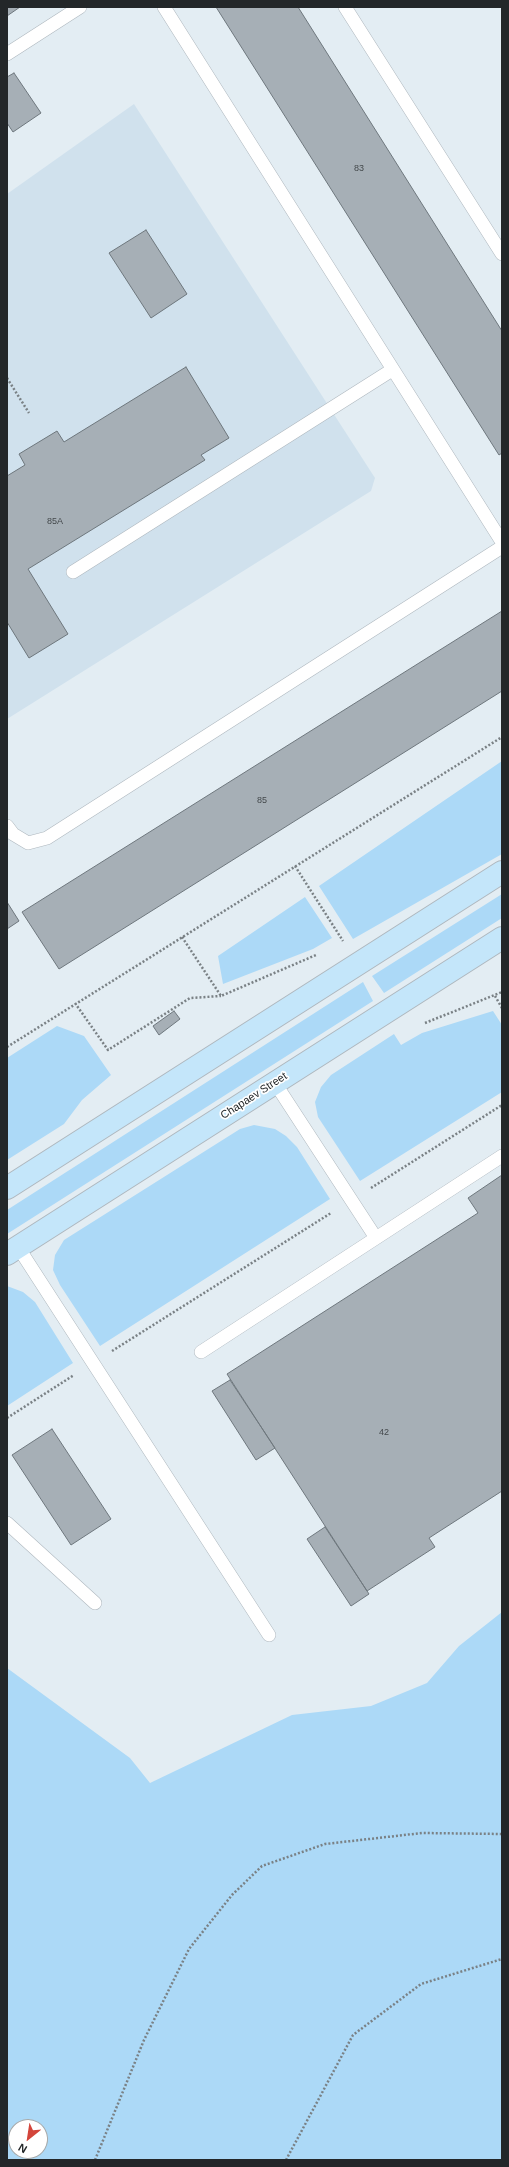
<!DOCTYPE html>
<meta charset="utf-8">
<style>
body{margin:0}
#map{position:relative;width:509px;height:2167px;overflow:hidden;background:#e3edf3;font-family:Arial,sans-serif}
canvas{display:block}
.frame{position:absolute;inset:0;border:8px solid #232729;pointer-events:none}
.north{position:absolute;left:8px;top:2119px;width:40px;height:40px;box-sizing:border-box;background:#fff;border:1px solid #a7a9a9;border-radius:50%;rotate:210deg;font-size:11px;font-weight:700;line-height:16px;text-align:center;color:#232729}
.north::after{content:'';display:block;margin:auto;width:14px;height:18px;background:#d3453b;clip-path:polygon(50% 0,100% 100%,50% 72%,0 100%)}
</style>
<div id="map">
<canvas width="509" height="2167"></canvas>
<div class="frame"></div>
<div class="north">N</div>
</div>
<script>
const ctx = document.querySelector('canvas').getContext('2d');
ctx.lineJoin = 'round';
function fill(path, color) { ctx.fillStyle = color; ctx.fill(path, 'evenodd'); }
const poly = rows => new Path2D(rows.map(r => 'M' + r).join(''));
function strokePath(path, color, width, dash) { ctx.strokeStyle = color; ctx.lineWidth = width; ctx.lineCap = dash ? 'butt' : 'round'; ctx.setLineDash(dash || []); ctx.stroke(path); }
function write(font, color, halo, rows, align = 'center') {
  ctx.font = font + ' Arial,sans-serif'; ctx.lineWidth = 3.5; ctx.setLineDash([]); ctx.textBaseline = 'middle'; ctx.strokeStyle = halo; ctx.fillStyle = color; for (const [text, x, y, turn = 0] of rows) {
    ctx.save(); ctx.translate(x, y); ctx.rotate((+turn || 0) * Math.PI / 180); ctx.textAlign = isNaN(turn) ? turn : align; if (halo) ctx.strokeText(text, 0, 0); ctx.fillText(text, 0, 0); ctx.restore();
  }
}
const built = poly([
 [134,104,375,478,371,491,7,719,7,194]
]);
const green = poly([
 [502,761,502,854,353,939,319,886],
 [502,894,502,918,384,993,372,976],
 [305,897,332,938,313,949,223,984,218,956],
 [363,982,373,1001,7,1234,7,1210],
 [493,1011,502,1025,502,1092,360,1181,318,1117,315,1102,321,1087,331,1075,394,1034,401,1045,422,1033],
 [57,1026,84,1036,111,1075,82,1100,64,1124,7,1160,7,1058],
 [254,1125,275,1129,286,1136,297,1147,330,1199,100,1346,60,1285,53,1270,55,1255,64,1240,240,1129],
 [7,1286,23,1292,35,1302,73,1363,7,1406],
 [502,1612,502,2160,7,2160,7,1668,130,1758,150,1783,292,1715,371,1706,427,1683,459,1646],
 [16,2127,40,2127,40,2151,16,2151]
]);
const building = poly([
 [7,7,20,7,7,16,7,7],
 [216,7,298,7,502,331,502,453,499,455,216,7],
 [14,73,41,113,13,132,7,123,7,77,14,73],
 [146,230,187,294,151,318,109,253,146,230],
 [186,367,229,438,201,455,205,460,28,569,68,634,29,658,7,622,7,476,25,465,19,454,57,431,64,442,186,367],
 [502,611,502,691,59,969,22,912,502,611],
 [7,902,19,921,7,929,7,902],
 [174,1011,180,1019,159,1035,153,1026,174,1011],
 [502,1175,502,1491,429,1538,435,1547,367,1591,227,1374,478,1213,468,1198,502,1175],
 [230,1380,275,1448,256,1460,212,1391,230,1380],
 [52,1429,111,1519,71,1545,12,1455,52,1429],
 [325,1527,369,1594,351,1606,307,1539,325,1527]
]);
const path = poly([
 [7,378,29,413],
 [295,866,343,941],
 [182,937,221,996,316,955],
 [495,996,502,1008],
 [75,1003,108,1050,190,998,221,996],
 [425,1023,502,992],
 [7,1047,502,737],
 [371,1188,502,1105],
 [112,1351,331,1213],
 [7,1418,74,1375],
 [95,2160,144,2040,189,1949,232,1895,262,1866,325,1844,422,1833,502,1834],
 [286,2160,353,2035,421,1984,502,1959]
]);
const lane = poly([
 [164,7,502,542],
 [345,7,502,254],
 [7,54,80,7],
 [73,572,392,370],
 [7,826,13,834,28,843,47,838,502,547],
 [275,1083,376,1238],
 [18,1247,269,1635],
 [201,1352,502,1156],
 [7,1523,95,1603]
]);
const secondary = poly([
 [7,1188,502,872],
 [7,1254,502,938]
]);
const numberNames = [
 ["83",359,169],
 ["85А",55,522],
 ["85",262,801],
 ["42",384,1433]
];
const streetNames = [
 ["Chapaev Street",254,1096,-33]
];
fill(built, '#d0e1ed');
fill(green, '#acd9f7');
fill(building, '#a6afb6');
strokePath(building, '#6e777d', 1);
strokePath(lane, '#aeb7be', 14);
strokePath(secondary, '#aeb7be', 24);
strokePath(path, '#7a8185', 2.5, [2, 2]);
strokePath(lane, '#fff', 13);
strokePath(secondary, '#c4e6fa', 22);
write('9px', '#44494c', null, numberNames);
write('11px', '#232729', '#fff', streetNames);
</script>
